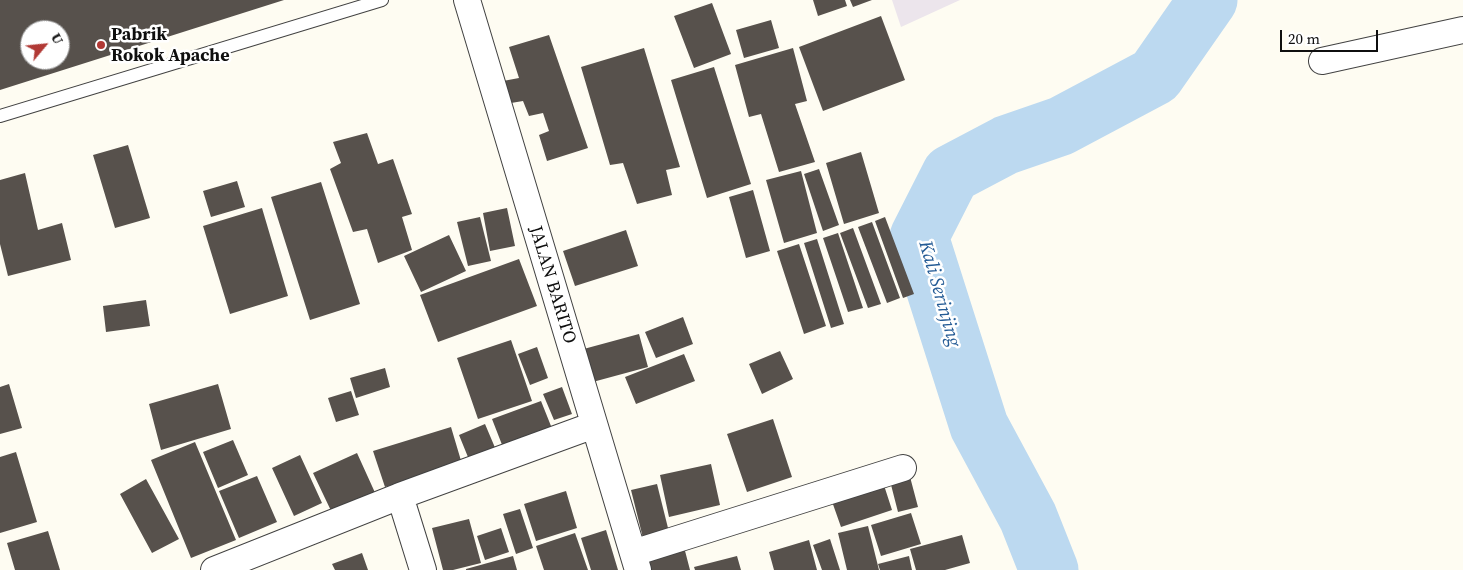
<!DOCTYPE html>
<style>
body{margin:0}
#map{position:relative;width:1463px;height:570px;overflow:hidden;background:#fefcf2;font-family:"Source Serif 4",serif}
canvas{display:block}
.north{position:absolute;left:20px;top:20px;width:50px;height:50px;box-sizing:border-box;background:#fff;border:1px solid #9f9f9f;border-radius:50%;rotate:62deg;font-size:14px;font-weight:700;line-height:20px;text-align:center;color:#0f0f0f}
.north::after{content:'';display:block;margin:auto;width:18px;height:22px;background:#b13935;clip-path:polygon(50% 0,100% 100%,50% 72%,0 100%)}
.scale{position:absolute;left:1280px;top:30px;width:98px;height:22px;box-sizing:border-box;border:2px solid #0f0f0f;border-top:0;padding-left:6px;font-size:15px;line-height:18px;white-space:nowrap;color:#0f0f0f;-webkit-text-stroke:4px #fff;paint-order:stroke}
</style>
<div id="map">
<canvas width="1463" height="570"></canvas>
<div class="north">U</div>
<div class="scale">20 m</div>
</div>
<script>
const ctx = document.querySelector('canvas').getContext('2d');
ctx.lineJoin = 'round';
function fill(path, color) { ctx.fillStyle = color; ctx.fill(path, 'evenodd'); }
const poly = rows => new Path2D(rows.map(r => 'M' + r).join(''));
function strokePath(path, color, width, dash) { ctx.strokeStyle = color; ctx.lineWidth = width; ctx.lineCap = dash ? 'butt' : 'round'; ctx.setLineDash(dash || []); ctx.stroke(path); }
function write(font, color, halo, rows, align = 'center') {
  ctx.font = font + ' "Source Serif 4",serif'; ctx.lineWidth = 5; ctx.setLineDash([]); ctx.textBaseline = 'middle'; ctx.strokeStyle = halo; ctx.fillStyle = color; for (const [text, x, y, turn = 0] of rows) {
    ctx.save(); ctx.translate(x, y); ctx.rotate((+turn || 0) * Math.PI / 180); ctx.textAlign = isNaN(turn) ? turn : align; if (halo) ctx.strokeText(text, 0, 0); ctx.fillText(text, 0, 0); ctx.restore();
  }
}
const industrial = poly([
 [892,0,960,0,901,27]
]);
const river = poly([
 [1049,570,1028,517,979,426,919,237,951,174,1006,145,1061,126,1155,76,1208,0]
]);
const building = poly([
 [0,0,284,0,0,90],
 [30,30,60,30,60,60,30,60],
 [813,0,845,0,847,6,818,16],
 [850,0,872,0,853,7],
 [712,3,731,54,694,68,674,16],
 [881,16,905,80,823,111,799,47],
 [771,20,779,48,744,58,736,30],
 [549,35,588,148,547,161,539,135,549,131,543,113,529,116,523,101,511,103,503,81,519,78,509,47],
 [644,48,680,167,666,170,672,195,637,204,623,163,610,165,581,67],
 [793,48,807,101,795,104,815,162,779,172,761,114,749,117,735,65],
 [714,67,751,184,707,198,671,80],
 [367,133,378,164,393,159,412,214,402,217,412,250,378,263,367,229,353,232,330,169,341,163,333,142],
 [128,145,150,218,115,228,93,155],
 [861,152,879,213,844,224,826,163],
 [819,169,839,225,823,231,804,174],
 [801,171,817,233,784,243,766,180],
 [25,173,38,230,62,223,71,260,8,276,0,244,0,180],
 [237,181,245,207,211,217,203,191],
 [321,182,360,304,310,320,271,197],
 [753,190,770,251,746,258,729,197],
 [262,208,288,296,230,314,203,226],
 [507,208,515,246,490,251,483,213],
 [480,217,491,261,468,266,457,222],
 [885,217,914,294,903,298,875,221],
 [872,222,900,298,887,303,858,227],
 [853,228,881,304,868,308,840,233],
 [626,230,638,266,575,286,563,251],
 [838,233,863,308,848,312,823,238],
 [449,235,466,271,421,292,404,256],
 [817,239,844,324,831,328,804,243],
 [799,244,826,326,804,334,777,251],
 [519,259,537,306,438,342,420,295],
 [146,300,150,326,106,332,103,306],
 [683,317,693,344,656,358,645,332],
 [639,334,648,367,589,383,580,350],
 [511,340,532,401,478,419,457,358],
 [537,347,548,378,530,385,518,354],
 [780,351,793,379,762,394,749,364],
 [684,354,695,381,636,404,625,377],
 [385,368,390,387,356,398,350,378],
 [9,384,22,428,0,434,0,387],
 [218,384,231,429,161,450,149,404],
 [562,387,572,414,554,420,543,394],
 [351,391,359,415,336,422,328,398],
 [541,401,555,436,506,455,492,419],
 [773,419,792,477,747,492,727,434],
 [485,424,496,450,470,462,459,435],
 [451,427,462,464,385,487,373,451],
 [233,440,248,475,218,488,203,452],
 [195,442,236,540,191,558,151,460],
 [16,452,37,522,0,533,0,457],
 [357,453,377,497,334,517,313,473],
 [300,455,322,503,294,516,272,468],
 [711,464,720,505,669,517,660,475],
 [909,473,918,507,898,512,889,477],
 [257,476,277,522,239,538,219,491],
 [881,476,892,510,841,527,829,493],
 [146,479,179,539,152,553,120,494],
 [657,484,669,532,643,538,631,490],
 [566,491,577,528,536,541,524,504],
 [520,509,533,548,516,554,503,514],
 [911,513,921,544,881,556,871,525],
 [469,519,481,563,453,570,443,570,432,528],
 [868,526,879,570,847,570,838,533],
 [501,528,509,552,485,560,477,536],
 [606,530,618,570,591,570,581,538],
 [48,531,60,570,15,570,7,543],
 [575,533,588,570,544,570,536,546],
 [962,535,970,563,945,570,916,570,910,549],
 [830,539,840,570,822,570,813,545],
 [809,540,817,570,774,570,769,552],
 [684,547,690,570,643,570,640,559],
 [362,553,368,570,335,570,332,564],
 [513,556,517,570,466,570,466,569],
 [737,556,741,570,695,570,694,567],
 [909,556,912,570,880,570,878,564]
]);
const service = poly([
 [0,116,382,0]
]);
const minor = poly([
 [467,0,638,570],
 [1322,61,1463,30],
 [400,496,423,570],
 [633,553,903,468],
 [214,570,400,496,594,425]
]);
const markers = [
 [101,45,5,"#b13935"]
];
const poiNames = [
 ["Pabrik",111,35],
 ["Rokok Apache",111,56]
];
const streetNames = [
 ["JALAN BARITO",552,285,73]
];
const waterNames = [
 ["Kali Serinjing",939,294,74]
];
fill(industrial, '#ece5ec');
strokePath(river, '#bcd9f0', 59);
fill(building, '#57514c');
strokePath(service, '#424242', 14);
strokePath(minor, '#424242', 28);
strokePath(service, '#fff', 12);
strokePath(minor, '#fff', 26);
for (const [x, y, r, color] of markers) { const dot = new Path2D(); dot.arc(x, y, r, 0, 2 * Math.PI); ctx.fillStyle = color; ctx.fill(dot); strokePath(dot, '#fff', 2); }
write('bold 18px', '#0f0f0f', '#fff', poiNames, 'left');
write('18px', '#0f0f0f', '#fff', streetNames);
write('italic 19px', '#245b95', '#fff', waterNames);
</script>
